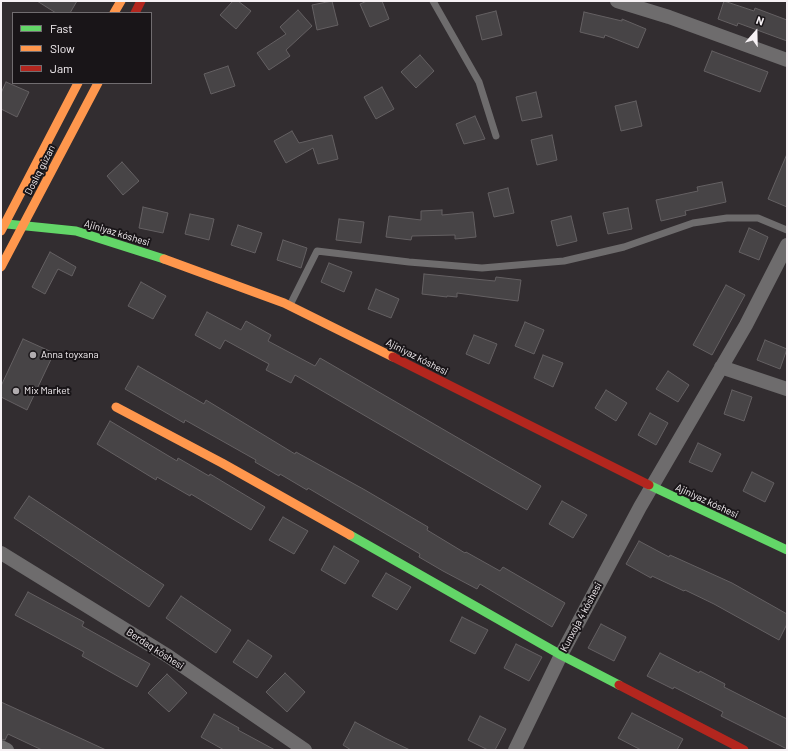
<!DOCTYPE html>
<meta charset="utf-8">
<style>
body{margin:0}
#map{position:relative;width:788px;height:751px;overflow:hidden;background:#322d30;font-family:Barlow,sans-serif}
canvas{display:block}
.frame{position:absolute;inset:0;border:2px solid #f6f1f4;pointer-events:none}
.legend{position:absolute;left:12px;top:12px;width:140px;height:72px;box-sizing:border-box;background:#191518;border:1px solid #716d70;margin:0;padding:5px 7px;list-style:none;font-size:12px;color:#f6f1f4}
.legend li{display:flex;align-items:center;gap:8px;height:20px}
.legend b{width:20px;border:1px solid #716d70}
.north{position:absolute;left:736px;top:12px;width:40px;height:40px;-webkit-text-stroke:3px #191518;paint-order:stroke;rotate:20deg;font-size:11px;font-weight:700;line-height:16px;text-align:center;color:#f6f1f4}
.north::after{content:'';display:block;margin:auto;width:14px;height:18px;background:#f6f1f4;clip-path:polygon(50% 0,100% 100%,50% 72%,0 100%)}
</style>
<div id="map">
<canvas width="788" height="751"></canvas>
<div class="frame"></div>
<ul class="legend">
<li><b style="height:5px;background:#63d668"></b>Fast</li>
<li><b style="height:5px;background:#ff974d"></b>Slow</li>
<li><b style="height:5px;background:#b3261e"></b>Jam</li>
</ul>
<div class="north">N</div>
</div>
<script>
const ctx = document.querySelector('canvas').getContext('2d');
ctx.lineJoin = 'round';
function fill(path, color) { ctx.fillStyle = color; ctx.fill(path, 'evenodd'); }
const poly = rows => new Path2D(rows.map(r => 'M' + r).join(''));
function strokePath(path, color, width, dash) { ctx.strokeStyle = color; ctx.lineWidth = width; ctx.lineCap = dash ? 'butt' : 'round'; ctx.setLineDash(dash || []); ctx.stroke(path); }
function write(font, color, halo, rows, align = 'center') {
  ctx.font = font + ' Barlow,sans-serif'; ctx.lineWidth = 4; ctx.setLineDash([]); ctx.textBaseline = 'middle'; ctx.strokeStyle = halo; ctx.fillStyle = color; for (const [text, x, y, turn = 0] of rows) {
    ctx.save(); ctx.translate(x, y); ctx.rotate((+turn || 0) * Math.PI / 180); ctx.textAlign = isNaN(turn) ? turn : align; if (halo) ctx.strokeText(text, 0, 0); ctx.fillText(text, 0, 0); ctx.restore();
  }
}
const building = poly([
 [37,1,77,1,70,13,56,13,37,1],
 [233,1,238,1,251,11,236,29,220,15,233,1],
 [332,1,338,25,317,30,312,5,332,1],
 [367,1,382,1,389,19,370,27,360,4,367,1],
 [724,1,754,11,755,8,787,20,787,41,738,23,737,26,718,19,724,1],
 [298,10,312,26,286,50,290,56,269,70,257,53,286,34,280,27,298,10],
 [496,11,502,35,482,40,476,16,496,11],
 [584,12,622,21,622,19,646,29,638,48,605,35,604,38,580,32,584,12],
 [712,51,768,72,760,92,704,71,712,51],
 [420,55,434,71,416,88,401,72,420,55],
 [228,66,235,86,211,94,204,74,228,66],
 [6,82,29,92,17,117,1,109,1,93,6,82],
 [382,87,394,109,376,119,364,97,382,87],
 [536,92,542,117,522,121,516,97,536,92],
 [636,101,642,126,621,131,615,106,636,101],
 [475,116,485,139,464,144,456,124,475,116],
 [292,131,299,143,332,135,338,159,318,164,313,148,286,163,274,141,292,131],
 [552,135,557,160,537,165,531,140,552,135],
 [787,154,787,207,768,199,787,154],
 [122,162,139,181,123,195,107,176,122,162],
 [722,182,726,202,685,211,686,215,661,221,656,200,698,191,697,187,722,182],
 [508,188,514,213,494,217,488,193,508,188],
 [143,207,168,213,163,233,139,228,143,207],
 [628,208,632,229,608,234,603,213,628,208],
 [442,210,442,215,473,212,476,237,455,239,455,235,412,236,411,240,386,237,389,216,421,220,421,211,442,210],
 [190,214,214,219,209,240,185,234,190,214],
 [571,216,577,241,557,246,551,221,571,216],
 [339,219,364,222,361,243,336,240,339,219],
 [238,225,262,233,255,253,231,245,238,225],
 [749,228,768,237,759,260,739,252,749,228],
 [283,240,307,248,301,268,277,260,283,240],
 [50,252,76,267,72,276,58,269,45,294,32,287,50,252],
 [329,263,352,272,344,292,321,282,329,263],
 [424,274,495,281,496,277,521,280,518,301,457,293,457,297,447,296,447,297,422,294,424,274],
 [141,282,166,296,153,319,128,306,141,282],
 [726,285,745,295,712,355,693,345,726,285],
 [376,289,399,299,391,318,368,309,376,289],
 [207,312,241,330,246,321,271,335,268,341,315,366,320,358,541,486,527,510,295,375,291,383,266,370,269,364,225,340,220,349,195,335,207,312],
 [525,322,544,330,534,354,515,346,525,322],
 [474,335,497,344,489,364,466,354,474,335],
 [23,339,54,353,27,410,1,397,1,386,23,339],
 [765,340,787,349,780,369,757,360,765,340],
 [543,355,563,363,553,387,534,378,543,355],
 [138,366,204,404,206,400,295,454,296,452,365,490,428,527,427,530,465,553,466,552,500,571,503,567,565,603,552,627,480,584,477,589,443,571,419,557,420,554,347,511,308,488,307,490,280,474,279,476,255,462,256,460,185,420,184,423,125,389,138,366],
 [668,371,689,385,678,402,656,389,668,371],
 [606,390,627,403,616,421,595,408,606,390],
 [732,390,752,397,744,421,724,414,732,390],
 [650,413,668,423,656,445,638,435,650,413],
 [110,421,177,461,178,458,209,476,210,474,265,507,251,530,191,494,190,496,157,477,156,480,97,444,110,421],
 [698,443,721,454,712,472,689,462,698,443],
 [752,472,774,483,765,502,743,491,752,472],
 [29,496,164,585,149,607,14,518,29,496],
 [562,501,587,515,573,538,549,524,562,501],
 [283,517,308,531,294,554,269,540,283,517],
 [639,541,669,557,670,555,732,583,787,614,787,624,779,640,714,604,685,590,684,591,652,576,651,578,626,564,639,541],
 [334,546,359,561,345,584,321,570,334,546],
 [386,573,411,587,397,610,372,596,386,573],
 [28,592,84,622,82,626,150,664,137,687,82,656,84,652,15,615,28,592],
 [181,596,231,630,216,653,166,618,181,596],
 [462,617,488,630,475,654,450,641,462,617],
 [601,624,626,637,614,661,588,648,601,624],
 [248,640,272,656,257,678,233,662,248,640],
 [516,644,542,657,529,681,504,668,516,644],
 [660,653,699,673,700,671,725,684,724,687,787,719,787,749,721,716,723,712,674,687,673,689,647,676,660,653],
 [285,673,305,692,287,712,266,692,285,673],
 [167,674,187,693,169,712,148,693,167,674],
 [1,702,67,732,106,750,42,750,8,734,5,740,1,739,1,702],
 [632,713,683,739,677,750,641,750,618,738,632,713],
 [214,714,239,728,238,730,275,750,224,750,201,737,214,714],
 [480,716,506,729,495,750,488,750,468,740,480,716],
 [355,722,385,738,410,750,351,750,343,745,355,722]
]);
const lane = poly([
 [433,1,479,82,496,136],
 [290,305,317,251,409,262,482,268,564,261,624,247,693,223,727,218,758,218,787,230]
]);
const street = poly([
 [617,1,669,17,787,60],
 [721,367,787,389],
 [1,553,168,656,305,750],
 [1,747,7,750],
 [515,750,561,655,640,507,746,325,787,245]
]);
const fast = poly([
 [7,224,76,231,164,259],
 [649,485,787,550],
 [350,535,561,655,619,685]
]);
const slow = poly([
 [114,13,121,1],
 [1,231,78,83],
 [164,259,284,303,393,357],
 [1,267,98,83],
 [116,407,222,463,350,535]
]);
const jam = poly([
 [135,13,141,1],
 [393,357,649,485],
 [619,685,744,750]
]);
const markers = [
 [33,355,4,"#b1acaf"],
 [16,391,4,"#b1acaf"]
];
const streetNames = [
 ["Doslıq gúzarı",40,170,-63],
 ["Ajiniyaz kóshesi",117,233,17],
 ["Ajiniyaz kóshesi",417,357,27],
 ["Ajiniyaz kóshesi",707,501,25],
 ["Kunxoja 4 kóshesi",581,617,-62],
 ["Berdaq kóshesi",155,649,33]
];
const poiNames = [
 ["Anna toyxana",41,355],
 ["Mix Market",24,391]
];
fill(building, '#474446');
strokePath(building, '#646062', 1);
strokePath(lane, '#6e6c6d', 7);
strokePath(street, '#6e6c6d', 14);
strokePath(fast, '#63d668', 9);
strokePath(slow, '#ff974d', 9);
strokePath(jam, '#b3261e', 9);
for (const [x, y, r, color] of markers) { const dot = new Path2D(); dot.arc(x, y, r, 0, 2 * Math.PI); ctx.fillStyle = color; ctx.fill(dot); strokePath(dot, '#191518', 1.5); }
write('10px', '#f6f1f4', '#191518', streetNames);
write('10px', '#f6f1f4', '#191518', poiNames, 'left');
</script>
